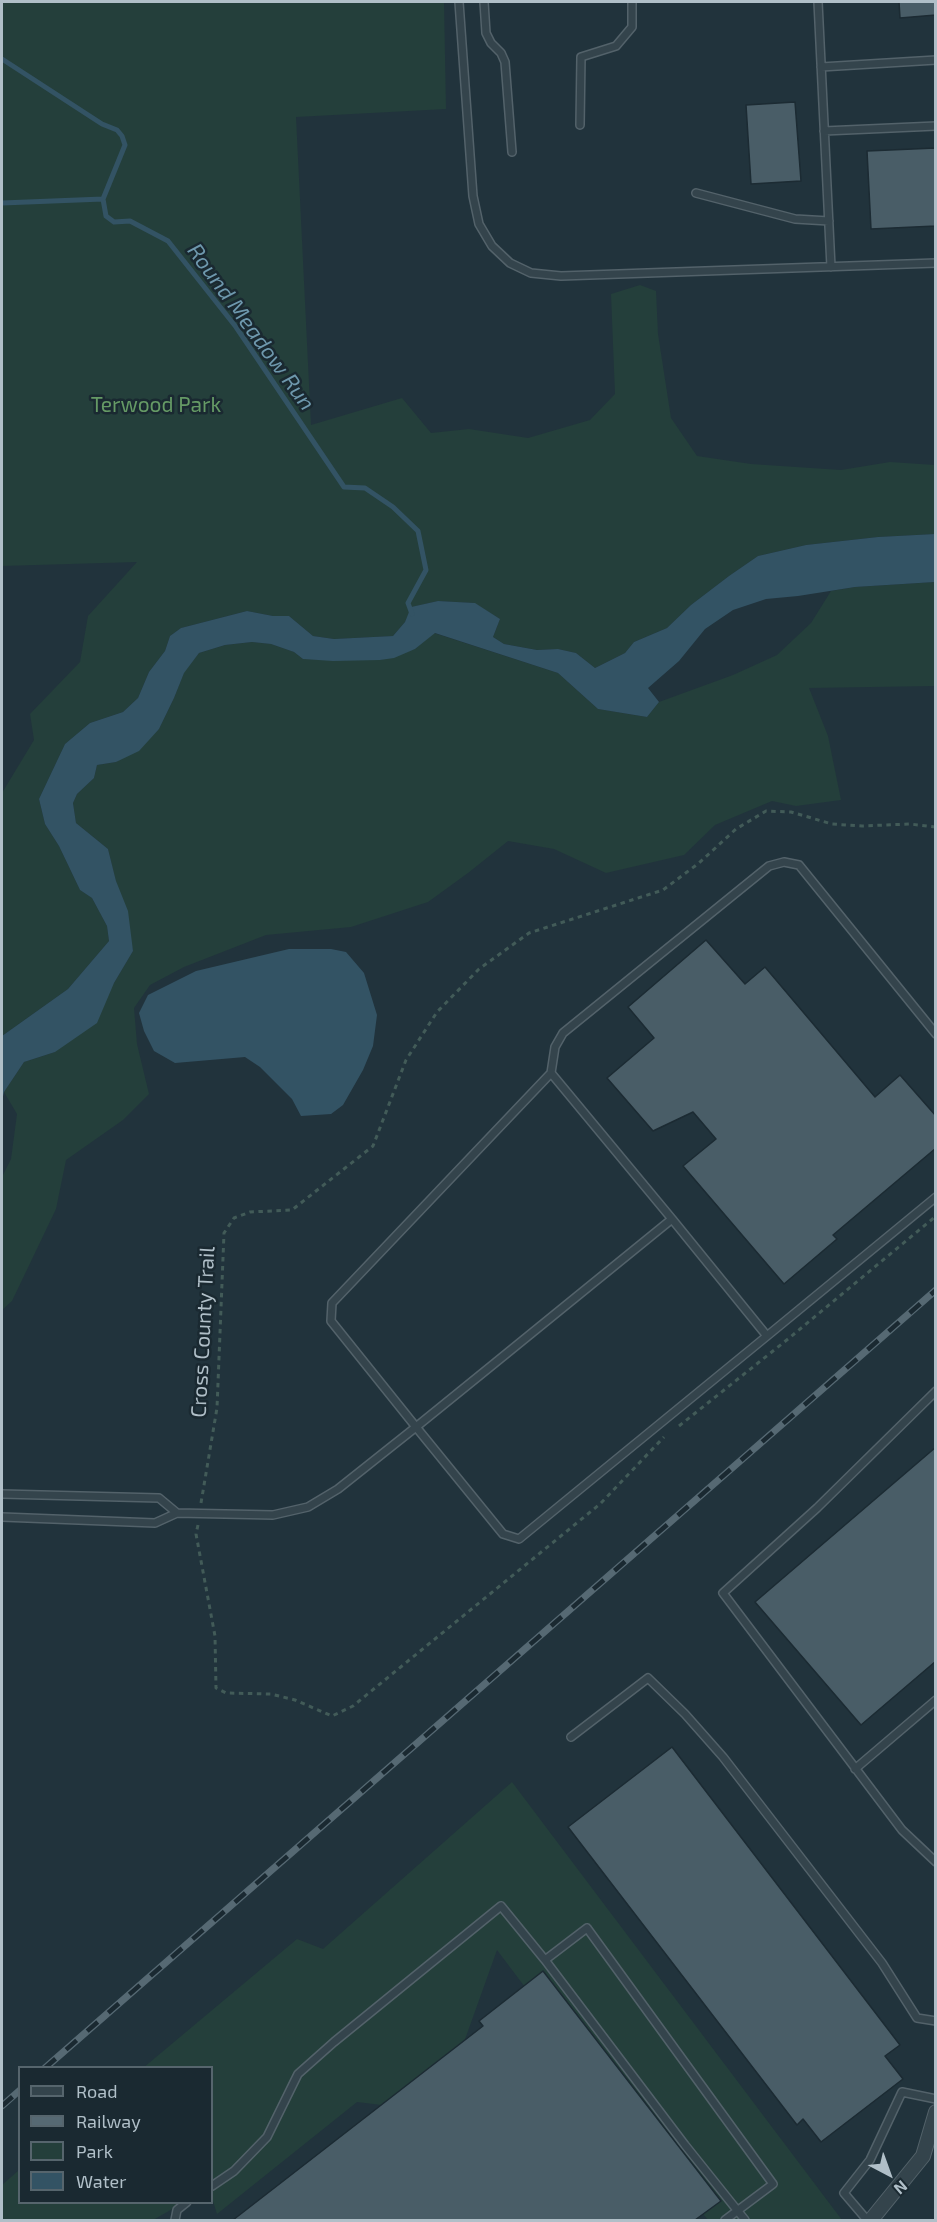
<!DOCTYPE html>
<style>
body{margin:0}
#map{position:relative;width:937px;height:2222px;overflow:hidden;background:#21333c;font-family:"Exo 2",sans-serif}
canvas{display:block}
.frame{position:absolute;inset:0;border:3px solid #b0bfc8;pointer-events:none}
.legend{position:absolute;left:18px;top:2066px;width:195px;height:138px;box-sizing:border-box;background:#1a2931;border:2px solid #56656d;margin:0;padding:8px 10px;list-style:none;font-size:18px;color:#b0bfc8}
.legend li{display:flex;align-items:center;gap:12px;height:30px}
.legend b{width:30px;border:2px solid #56656d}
.north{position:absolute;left:859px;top:2144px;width:60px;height:60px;-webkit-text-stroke:4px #1a2931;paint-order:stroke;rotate:139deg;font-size:16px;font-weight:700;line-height:24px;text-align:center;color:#b0bfc8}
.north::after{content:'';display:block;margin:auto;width:21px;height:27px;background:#b0bfc8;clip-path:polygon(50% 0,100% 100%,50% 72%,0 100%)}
</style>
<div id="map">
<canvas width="937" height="2222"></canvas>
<div class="frame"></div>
<ul class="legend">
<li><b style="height:8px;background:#34444c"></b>Road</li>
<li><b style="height:8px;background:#566973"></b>Railway</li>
<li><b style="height:16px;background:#243f3b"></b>Park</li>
<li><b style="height:16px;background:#335364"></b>Water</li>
</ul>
<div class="north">N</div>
</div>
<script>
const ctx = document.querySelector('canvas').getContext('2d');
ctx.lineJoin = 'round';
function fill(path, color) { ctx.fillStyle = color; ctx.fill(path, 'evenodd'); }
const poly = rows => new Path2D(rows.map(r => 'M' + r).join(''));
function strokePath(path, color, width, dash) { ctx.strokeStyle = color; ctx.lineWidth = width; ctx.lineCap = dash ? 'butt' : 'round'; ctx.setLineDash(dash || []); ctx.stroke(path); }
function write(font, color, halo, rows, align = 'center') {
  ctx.font = font + ' "Exo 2",sans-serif'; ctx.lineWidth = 5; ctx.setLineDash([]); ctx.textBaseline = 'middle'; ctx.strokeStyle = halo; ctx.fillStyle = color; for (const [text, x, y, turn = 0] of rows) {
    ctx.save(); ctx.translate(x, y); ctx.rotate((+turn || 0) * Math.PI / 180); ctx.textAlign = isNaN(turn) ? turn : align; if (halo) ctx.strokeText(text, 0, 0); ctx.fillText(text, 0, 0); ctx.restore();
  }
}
const green = poly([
 [2,2,444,2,446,109,296,117,311,425,402,398,431,433,469,429,528,438,590,420,615,394,611,294,640,285,656,291,658,334,671,418,697,456,751,464,841,470,890,462,935,465,935,534,878,537,806,545,758,556,729,576,691,605,667,628,634,642,625,653,595,668,576,653,558,649,537,650,504,644,493,637,500,619,474,603,438,601,412,607,405,622,393,636,334,639,313,636,289,616,273,616,247,611,181,628,170,636,165,651,149,672,138,698,123,712,90,723,65,744,39,799,45,824,59,846,80,890,92,898,107,926,109,941,68,989,2,1036,2,793,34,740,30,714,80,662,88,616,137,562,2,566],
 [935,582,935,686,809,688,828,736,841,800,796,806,772,801,715,825,684,855,606,873,554,849,508,841,468,873,428,902,351,927,266,935,184,967,150,985,134,1008,137,1044,149,1094,123,1120,66,1160,56,1209,12,1301,2,1310,2,1177,11,1159,17,1114,4,1092,24,1062,55,1052,114,983,133,951,108,849,76,823,73,803,77,794,94,778,97,765,116,762,159,729,174,698,184,672,199,653,225,645,252,642,271,644,294,652,303,659,380,660,415,649,434,633,558,673,598,709,647,717,659,702,733,675,777,655,811,623,831,591,855,587],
 [512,1782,842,2220,708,2220,607,2096,497,1950,439,2112,357,2102,217,2214,212,2198,212,2068,143,2068,297,1939,323,1949],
 [19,2170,20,2202,183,2203,153,2220,2,2220,2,2185]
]);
const water = poly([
 [935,534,935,582,855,587,798,596,766,599,733,610,705,629,679,661,648,688,659,702,647,717,598,709,558,673,435,633,415,649,394,658,380,660,333,661,303,659,294,652,271,644,252,642,225,645,199,653,184,673,174,698,159,729,139,751,116,762,97,765,94,778,77,794,73,803,76,823,108,849,116,881,128,911,133,951,114,983,97,1023,55,1052,24,1062,4,1092,2,1101,2,1036,68,989,109,941,107,926,92,898,80,890,59,846,45,824,39,799,65,744,90,723,123,712,138,698,149,672,165,651,170,636,181,628,247,611,273,616,289,616,313,636,334,639,393,636,405,622,411,607,438,601,475,603,500,619,493,637,504,644,537,650,558,649,576,653,595,668,625,653,634,642,667,628,691,605,729,576,758,556,806,545,878,537],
 [289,949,331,949,346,952,364,973,377,1015,373,1046,363,1070,343,1105,331,1114,301,1116,292,1099,260,1067,245,1057,175,1063,154,1051,144,1031,139,1013,148,995,196,971]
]);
const stream = poly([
 [2,59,102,124,117,130,122,136,125,145,103,199,106,216,114,222,130,221,168,241,236,327,344,487,365,488,393,507,418,531,426,570,408,603,412,614],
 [2,203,103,199]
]);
const building = poly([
 [899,2,936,2,936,15,900,18,899,2],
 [795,102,801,181,751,184,746,105,795,102],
 [936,148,936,226,871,229,867,151,936,148],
 [706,940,745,984,765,967,875,1097,900,1075,936,1116,936,1148,833,1235,837,1239,784,1284,683,1166,716,1139,693,1112,653,1131,607,1078,654,1038,628,1007,706,940],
 [936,1447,936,1661,861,1725,755,1602,936,1447],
 [672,1747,900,2045,885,2056,903,2079,821,2142,803,2119,797,2125,568,1827,672,1747],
 [543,1971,721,2201,695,2220,233,2220,483,2026,479,2021,543,1971]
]);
const path = poly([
 [679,1426,788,1339,936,1216],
 [201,1503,217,1408,224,1233,234,1218,250,1212,292,1210,373,1146,406,1060,437,1012,479,969,529,933,663,890,699,863,736,829,766,811,791,812,832,824,862,826,910,824,936,827],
 [198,1525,196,1534,215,1636,216,1688,226,1693,271,1694,295,1700,332,1716,353,1706,600,1504,664,1437]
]);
const lane = poly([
 [459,2,473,196,479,224,492,246,510,263,531,273,561,276,936,263],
 [484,2,486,33,491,43,501,53,505,62,512,152],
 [818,2,831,267],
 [821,67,936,60],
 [580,125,581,57,616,46,632,27,632,2],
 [824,131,936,126],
 [696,193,795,219,829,221],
 [551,1073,555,1047,563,1033,769,866,784,862,799,865,936,1034],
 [767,1336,936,1197],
 [936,1391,817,1508,723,1593,902,1830,936,1862],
 [2,1494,159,1498,177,1513],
 [2,1517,155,1523,177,1513,273,1515,308,1507,338,1489,416,1427,490,1367,672,1219,551,1073,332,1303,331,1321,416,1427,503,1534,519,1539,767,1336,672,1219],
 [571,1737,648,1678,685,1714,723,1757,882,1963,917,2018,936,2021],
 [855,1769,936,1700],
 [545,1960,587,1928,773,2184,725,2220],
 [212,2186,234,2171,267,2137,298,2074,334,2042,501,1906,545,1960,685,2145,745,2220],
 [175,2220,177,2210,187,2202],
 [867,2220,844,2193,870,2160,902,2092,936,2099]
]);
const street = poly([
 [871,2220,923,2156,936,2112]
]);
const rail = poly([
 [45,2068,936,1290],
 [2,2106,20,2090]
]);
const parkNames = [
 ["Terwood Park",156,405]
];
const streetNames = [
 ["Cross County Trail",203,1332,-87]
];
const waterNames = [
 ["Round Meadow Run",251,327,54]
];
fill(green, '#243f3b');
fill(water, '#335364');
strokePath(stream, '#335364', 5);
fill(building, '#495d67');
strokePath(building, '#1c2b33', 1.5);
strokePath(lane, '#53626a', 10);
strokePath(street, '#53626a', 16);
strokePath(path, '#425b58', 3, [4.5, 4.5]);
strokePath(lane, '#34444c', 7);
strokePath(street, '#34444c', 14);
strokePath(rail, '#566973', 7);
strokePath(rail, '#1a2931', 4.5, [14]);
write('21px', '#659a65', '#1a2931', parkNames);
write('21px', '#b0bfc8', '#1a2931', streetNames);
write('italic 22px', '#6e98ad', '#1a2931', waterNames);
</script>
